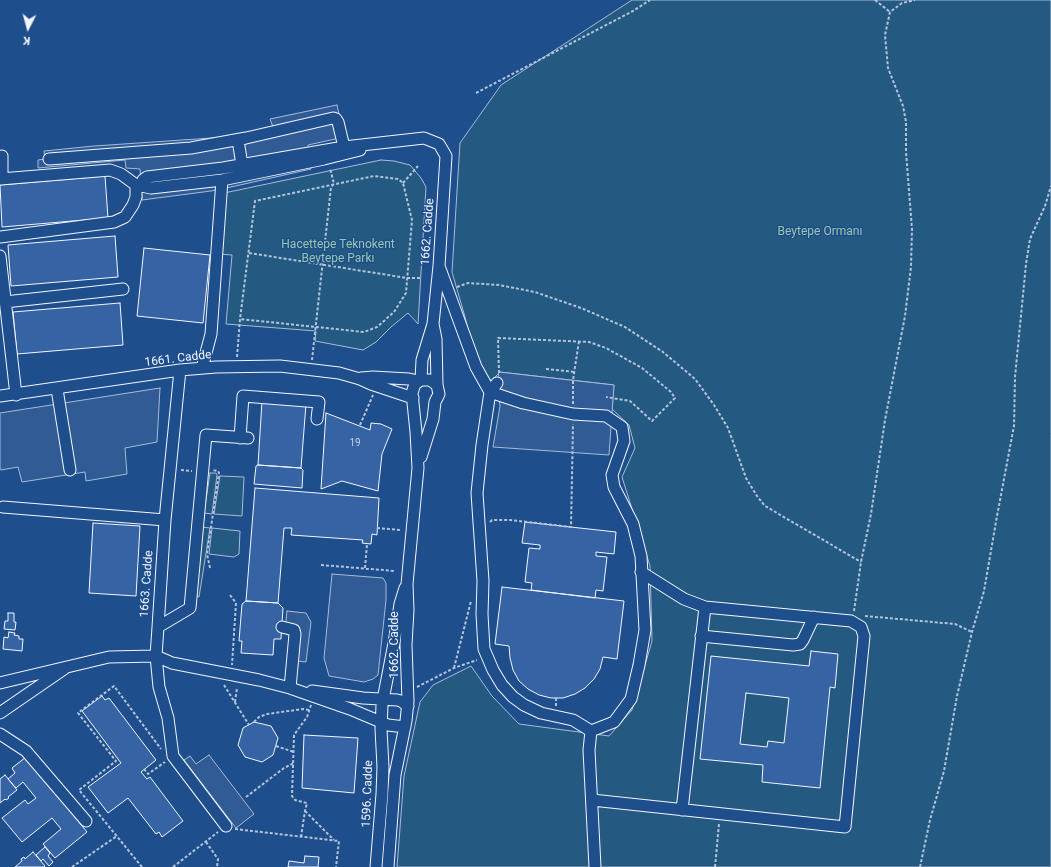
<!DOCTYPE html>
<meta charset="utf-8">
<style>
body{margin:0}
#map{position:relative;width:1051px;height:867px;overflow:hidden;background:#1f4e8c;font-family:Roboto,sans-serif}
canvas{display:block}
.north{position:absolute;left:8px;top:8px;width:40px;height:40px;-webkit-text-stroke:3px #1f4e8c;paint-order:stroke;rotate:186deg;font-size:11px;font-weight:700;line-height:16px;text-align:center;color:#f2f6ff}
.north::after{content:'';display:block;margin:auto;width:14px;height:18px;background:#f2f6ff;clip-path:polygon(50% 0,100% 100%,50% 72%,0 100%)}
</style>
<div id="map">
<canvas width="1051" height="867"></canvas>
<div class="north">K</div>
</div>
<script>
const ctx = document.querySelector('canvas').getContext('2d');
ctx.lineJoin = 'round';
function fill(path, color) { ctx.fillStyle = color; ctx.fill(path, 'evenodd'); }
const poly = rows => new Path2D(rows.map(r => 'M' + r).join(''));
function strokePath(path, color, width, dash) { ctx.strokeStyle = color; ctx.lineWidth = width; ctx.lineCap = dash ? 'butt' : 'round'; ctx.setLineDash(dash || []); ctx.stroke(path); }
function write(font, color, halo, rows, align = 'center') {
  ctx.font = font + ' Roboto,sans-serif'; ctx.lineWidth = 3; ctx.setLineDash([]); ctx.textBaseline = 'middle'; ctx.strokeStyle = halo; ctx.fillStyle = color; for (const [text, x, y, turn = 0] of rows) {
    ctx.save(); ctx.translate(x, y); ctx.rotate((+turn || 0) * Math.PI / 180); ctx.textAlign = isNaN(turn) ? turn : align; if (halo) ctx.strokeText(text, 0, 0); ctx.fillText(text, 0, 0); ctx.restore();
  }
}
const green = poly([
 [632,0,1051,0,1051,867,397,867,404,776,420,702,433,685,471,666,492,696,519,724,609,736,632,710,652,641,650,566,622,477,635,448,629,425,612,409,614,385,500,372,495,377,495,382,485,377,471,341,465,317,452,272,460,143,501,85,632,0],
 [381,160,394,161,410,165,421,178,426,187,418,324,408,313,391,327,376,342,363,350,315,341,316,331,226,324,232,255,219,254,224,193,381,160],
 [210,473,216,473,217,475,212,514,204,513,210,473],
 [220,476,244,477,242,516,214,514,220,476],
 [202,527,210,528,199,597,194,594,202,527],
 [212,528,240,531,239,554,234,557,209,554,212,528]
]);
const parking = poly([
 [337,105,344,137,308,145,311,169,231,187,211,191,142,200,140,169,126,168,125,160,38,168,38,160,45,159,44,151,94,146,241,136,273,127,270,119,337,105],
 [499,372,614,385,609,455,493,447,500,406,497,383,499,372],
 [160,388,157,442,125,448,127,474,86,481,85,472,22,482,18,467,1,470,0,468,0,413,160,388],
 [332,574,383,578,386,583,386,600,378,675,373,679,364,682,329,676,324,658,332,574],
 [287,611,306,613,311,622,306,662,297,661,291,632,285,631,287,611],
 [209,755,254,814,236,828,184,760,190,756,196,764,209,755]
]);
const building = poly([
 [105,176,108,218,2,227,0,185,105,176],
 [115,236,118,277,11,286,8,245,115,236],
 [144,248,210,255,203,323,137,316,144,248],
 [120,303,123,345,17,354,13,312,120,303],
 [262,401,306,404,301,468,258,465,262,401],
 [326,413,370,430,371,423,381,424,392,429,382,454,378,491,342,481,321,489,326,413],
 [258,465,301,468,303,470,302,488,254,484,256,466,258,465],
 [255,488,379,498,377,535,372,534,371,544,362,543,363,540,291,535,292,528,284,528,278,603,246,601,255,488],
 [525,522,616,532,614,554,596,552,596,556,607,557,603,591,596,590,595,598,531,590,532,583,525,582,529,548,540,549,540,545,522,543,525,522],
 [93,523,140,526,136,596,89,593,93,523],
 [502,587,624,601,617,659,603,657,600,669,594,679,585,688,575,694,563,698,551,698,539,695,528,689,519,681,513,670,510,658,509,646,495,644,502,587],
 [246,601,278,603,283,608,281,639,274,639,273,655,241,653,242,641,239,641,242,604,246,601],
 [8,613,14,613,14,622,16,622,15,630,4,629,5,621,8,621,8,613],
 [9,632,15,633,14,635,19,636,19,639,23,639,22,651,3,649,4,637,8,638,9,632],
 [811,651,838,654,835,688,830,687,820,788,762,782,763,765,700,759,711,656,809,666,811,651],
 [746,693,789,698,784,743,768,741,767,747,740,744,746,693],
 [102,696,105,700,109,698,156,760,141,772,147,779,150,777,183,821,162,837,159,832,156,834,128,798,108,813,88,787,121,763,82,711,102,696],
 [254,722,271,726,278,738,273,755,262,762,245,757,238,745,243,728,254,722],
 [304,735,358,738,354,793,302,788,304,735],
 [26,757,87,832,55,858,43,844,61,829,52,818,22,842,2,818,25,800,28,804,36,798,23,782,16,788,8,779,15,773,12,768,26,757],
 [5,775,17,790,8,797,9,798,6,800,5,799,0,803,0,779,5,775],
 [45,847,50,853,48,856,53,862,49,866,43,859,41,861,36,855,45,847],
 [33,852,45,866,44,867,15,867,22,861,21,859,24,857,25,859,33,852],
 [305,856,319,857,318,867,288,867,289,861,304,863,305,856]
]);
const path = poly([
 [875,0,890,12],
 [476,93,633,11,650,0],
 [403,183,418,166],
 [249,253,407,278,422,278],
 [457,287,468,283,499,285,535,292,581,308,625,327,663,352,695,379,714,405,728,428,746,478,757,496,765,506,861,562],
 [237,357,240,319,255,201,374,176,398,179,403,183,412,220,406,293,394,312,377,327,364,332,240,319],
 [312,360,331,187,334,184,330,168],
 [546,369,575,372],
 [499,373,498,338,589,342,606,348,642,368,671,392,675,398,652,421,630,401,606,397],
 [573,404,573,380,579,341],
 [360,425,373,395],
 [181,470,192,471],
 [490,522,492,520,510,520,571,527,573,424],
 [377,528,400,530],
 [321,565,395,571],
 [210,568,207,554,219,473,218,471,212,470],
 [365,568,367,544],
 [230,595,236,603,232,665],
 [854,611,861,562,871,514,885,420,905,316,911,267,912,229,906,152,906,122,903,106,888,68,885,35,890,12,902,3,915,0],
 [865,616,955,624,972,632],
 [454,668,471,601],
 [224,685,249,725],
 [417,687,454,668,477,660],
 [556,698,556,706],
 [235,702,237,688],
 [254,722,259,717,267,714,303,709,309,710],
 [276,746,294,752],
 [144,769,148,774,165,762],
 [246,797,284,768,294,763],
 [305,811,334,840],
 [235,829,339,841,336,867],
 [301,837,305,811,307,803,295,800,292,796,294,735,307,717,311,705],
 [206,842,218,859,217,867],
 [72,867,117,836],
 [142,867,79,790,116,761,78,713,114,686,161,749],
 [173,867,218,832],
 [715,867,719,824],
 [920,867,930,820,944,771,957,696,972,632,984,591,997,516,1014,426,1015,377,1026,264,1030,239,1045,206,1051,186]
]);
const minor = poly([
 [238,140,242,165],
 [49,159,191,148,246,138,333,118,336,119,338,122,344,147],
 [0,179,110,170,121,174,136,185,151,188,222,180,324,159,360,150],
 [2,179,2,156],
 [142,186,143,180,147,177,223,168,344,147,424,138,439,144,446,156,439,266,433,324,422,360,421,380],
 [0,237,114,222,125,217,133,205,136,197,136,185],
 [0,256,16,395],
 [439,266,476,367,490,392,523,403,573,414,606,416,622,427,624,441,612,475,614,487,633,524,641,556,645,630,639,665,631,699,614,722,591,731,573,720,541,713,524,705,513,697,502,685,493,670,484,649,482,614,483,581,477,493,482,445,490,392,497,383],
 [5,302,123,289],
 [202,368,211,334,222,180],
 [180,370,165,520,158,627,156,656,159,687,168,718,173,756,226,826],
 [361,378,373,377,409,379,418,381],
 [57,389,70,470],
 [0,396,180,370,216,367,280,366,339,373,360,379,371,384,413,398],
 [240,438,243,396,319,402,317,419],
 [421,457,433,419,435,402,439,394,437,385,436,339,433,324],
 [3,507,165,520],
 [158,627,190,608,206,435,248,438],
 [282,627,294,630,295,634,290,688],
 [701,636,793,645,800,644,803,640,814,617],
 [0,683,109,657,156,656,172,663,259,680,290,688,350,709,388,725,405,727],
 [312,691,363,698,397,700,401,701,408,706],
 [0,713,64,669],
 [591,731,589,750,595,867],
 [0,734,26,751,86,821],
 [592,800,845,827,864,636,861,627,851,621,705,607,684,599,641,572],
 [682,810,705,607],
 [376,867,382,794,383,767,381,729,382,705,394,643,400,604,405,588],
 [388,867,395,775,406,721,408,701,406,645,408,610,407,584,418,468,416,432,412,393,415,384,421,380,430,380,437,385]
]);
const numberNames = [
 ["19",355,443]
];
const streetNames = [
 ["1662. Cadde",428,232,-86],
 ["1661. Cadde",178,359,-7],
 ["1663. Cadde",147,584,-86],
 ["1662. Cadde",395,645,-90],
 ["1596. Cadde",368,794,-88]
];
const parkNames = [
 ["Beytepe Ormanı",820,232],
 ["Hacettepe Teknokent",338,245],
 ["Beytepe Parkı",338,259]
];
fill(green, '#245a82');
strokePath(green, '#a8bbd7', 1);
fill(parking, '#305b95');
strokePath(parking, '#a8bbd7', 1);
fill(building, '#3563a3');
strokePath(building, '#f2f6ff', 1);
strokePath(minor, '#f2f6ff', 13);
strokePath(path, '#b3c4dc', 2, [3, 2]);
strokePath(minor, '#1f4e8c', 11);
write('10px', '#c3d1e8', null, numberNames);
write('12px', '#f2f6ff', '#1f4e8c', streetNames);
write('12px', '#97c8a6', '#1f4e8c', parkNames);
</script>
